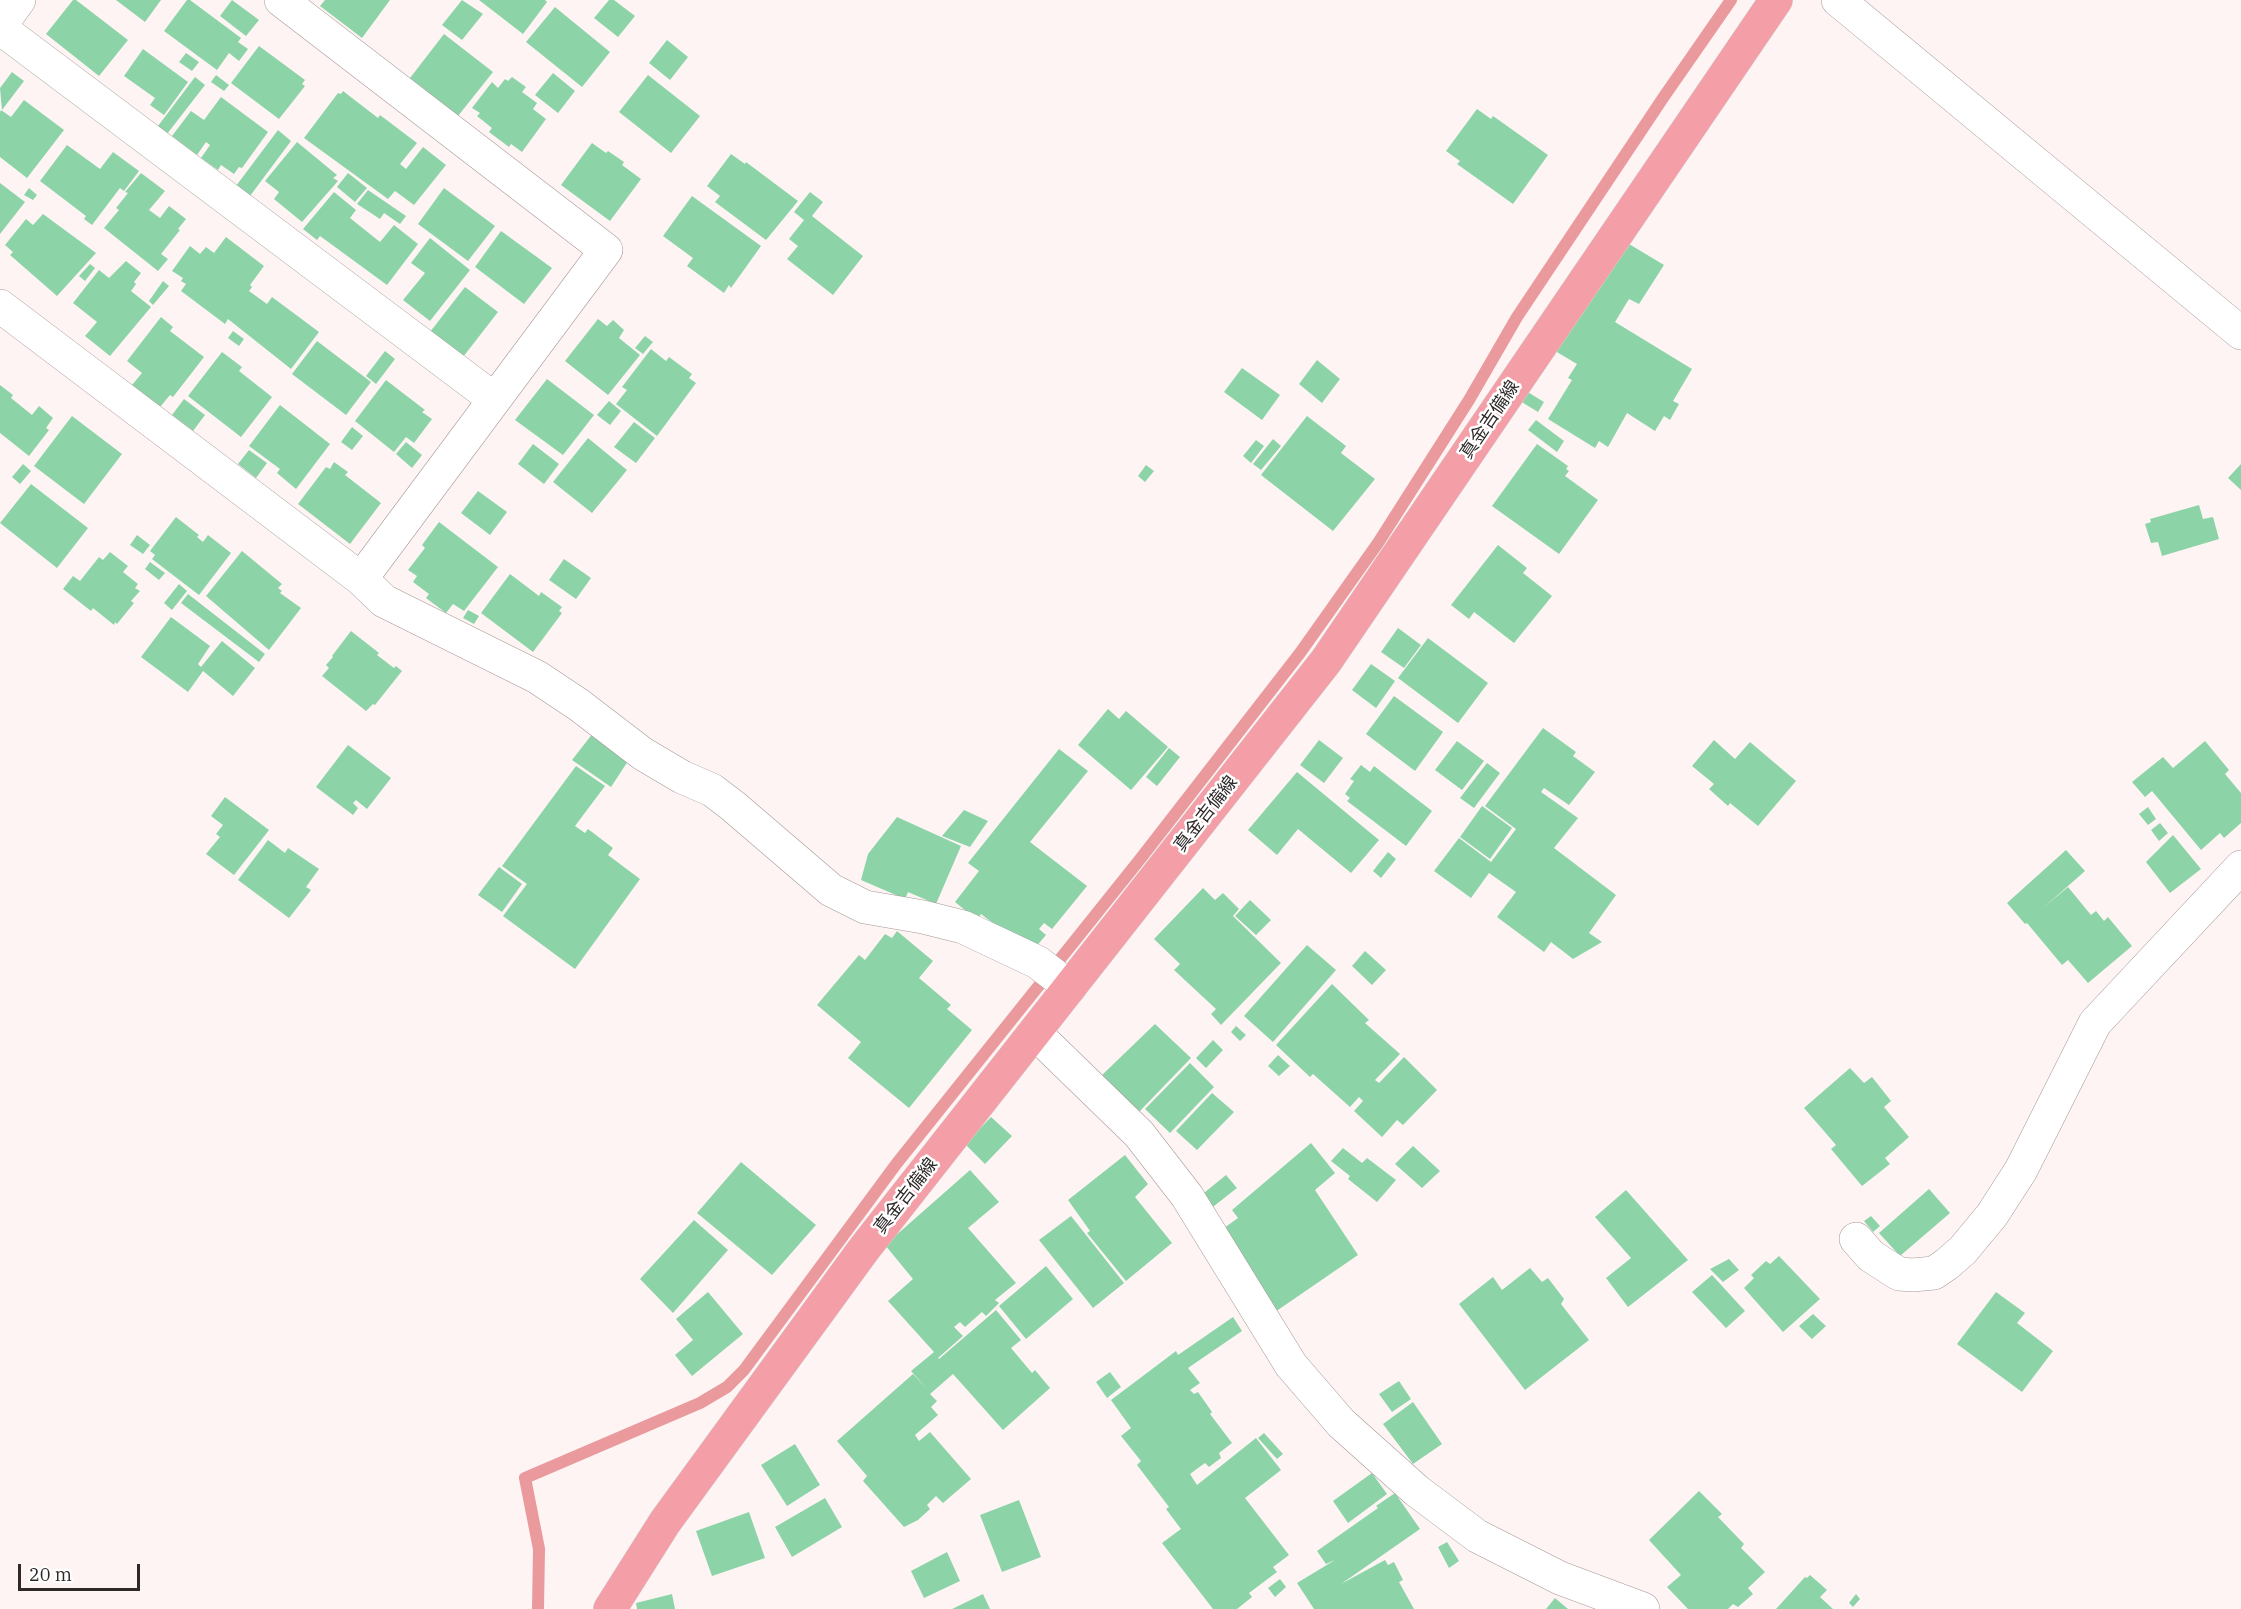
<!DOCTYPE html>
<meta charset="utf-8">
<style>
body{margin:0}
#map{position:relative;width:2241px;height:1609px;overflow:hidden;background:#fef4f4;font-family:"IBM Plex Serif",serif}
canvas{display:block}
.scale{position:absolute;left:18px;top:1564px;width:122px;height:27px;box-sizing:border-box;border:3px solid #2e2828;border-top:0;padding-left:8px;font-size:18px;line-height:21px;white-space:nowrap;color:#2e2828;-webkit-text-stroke:4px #fff;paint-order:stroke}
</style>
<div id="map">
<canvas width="2241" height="1609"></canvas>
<div class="scale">20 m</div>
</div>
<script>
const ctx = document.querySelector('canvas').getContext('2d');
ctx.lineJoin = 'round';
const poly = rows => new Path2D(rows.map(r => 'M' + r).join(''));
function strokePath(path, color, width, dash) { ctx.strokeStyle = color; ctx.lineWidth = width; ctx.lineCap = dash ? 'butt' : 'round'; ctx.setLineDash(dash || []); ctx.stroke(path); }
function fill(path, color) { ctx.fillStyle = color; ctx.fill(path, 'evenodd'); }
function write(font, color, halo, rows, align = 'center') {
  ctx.font = font + ' "IBM Plex Serif","Noto Sans JP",serif'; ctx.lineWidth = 5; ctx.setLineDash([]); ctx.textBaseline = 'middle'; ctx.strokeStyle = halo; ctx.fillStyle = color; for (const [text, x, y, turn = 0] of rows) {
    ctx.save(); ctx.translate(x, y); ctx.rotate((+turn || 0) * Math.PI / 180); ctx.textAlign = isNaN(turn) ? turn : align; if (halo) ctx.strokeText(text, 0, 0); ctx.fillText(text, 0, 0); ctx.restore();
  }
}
const stream = poly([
 [538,1609,539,1549,525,1478,700,1403,727,1387,744,1370,897,1163,1141,858,1300,653,1378,543,1469,400,1517,317,1663,98,1731,0]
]);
const building = poly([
 [73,0,76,0,128,40,99,76,46,34],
 [116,0,161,0,145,22],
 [187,0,190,0,241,38,238,42,248,49,239,61,229,53,217,70,164,31],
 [232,0,259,20,246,36,220,16],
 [325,0,390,0,362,38,320,6],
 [462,0,483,14,462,40,442,25],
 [479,0,545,0,547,2,523,34],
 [609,0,614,0,635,16,618,37,594,18],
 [555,7,610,52,582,87,526,42],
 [444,34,493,72,458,116,410,78],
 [667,40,688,57,670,80,649,63],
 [259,46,305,80,302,84,305,86,279,119,231,83],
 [143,49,188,82,164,115,150,105,155,98,124,76],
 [186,53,199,62,192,71,179,62],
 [12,72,24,81,2,110,0,88],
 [553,73,575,91,558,113,535,95],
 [216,75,229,85,224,91,211,82],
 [648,75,700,116,671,153,619,112],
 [195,77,205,85,167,134,158,126],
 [512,77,526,87,522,92,537,103,533,109,546,119,522,152,511,144,509,147,489,132,492,128,477,116,480,113,472,108,492,82,498,88,505,79,508,81],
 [343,91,378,118,380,115,417,143,400,164,406,169,423,147,446,165,414,205,395,191,388,199,304,138,338,93,341,94],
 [221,97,268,132,242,168,239,167,234,174,221,165,218,170,201,158,210,145,206,142,197,155,172,136,191,111,204,120],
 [24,100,64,130,27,178,0,157,0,112,1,110,11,117],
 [1477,109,1491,119,1493,116,1548,155,1513,204,1457,164,1460,161,1446,151],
 [278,130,291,141,250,196,236,186],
 [297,142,337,175,333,178,338,181,302,222,274,199,279,192,265,181],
 [592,143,606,153,608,151,624,162,622,165,641,179,610,221,561,185],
 [67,145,100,169,113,152,139,171,124,191,120,188,92,225,84,219,86,216,40,181],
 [731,154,745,164,746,162,798,201,766,240,715,202,720,196,707,186],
 [141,173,165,191,149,210,160,218,169,206,186,219,178,229,180,230,161,254,168,259,158,271,104,228,119,210,116,208,128,193,125,192],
 [348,173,367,188,355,202,337,187],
 [0,183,25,202,0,234],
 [29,188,37,195,33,200,24,195],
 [444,188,495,226,468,261,418,224],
 [368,190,406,216,400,224,384,213,380,219,357,204],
 [334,192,356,210,350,218,380,242,394,225,418,244,387,285,320,236,317,240,303,229],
 [810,192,823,202,812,216,863,256,833,295,787,259,798,246,789,239,804,220,794,212],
 [692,196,761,246,731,288,729,285,724,293,687,266,693,258,663,236],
 [43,214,96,253,57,296,10,255,13,252,5,245,26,219,33,225],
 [501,231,552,268,524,304,475,267],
 [226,237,264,266,250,285,252,287,249,291,267,304,272,297,319,332,291,369,228,319,225,324,181,291,186,284,181,281,183,278,172,271,190,246,200,254,206,247,214,253],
 [430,238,470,270,430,321,403,300,425,273,411,263],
 [1624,241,1664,265,1639,304,1629,299,1615,322,1692,369,1673,401,1679,404,1670,420,1664,416,1655,431,1627,413,1608,447,1599,441,1595,448,1548,419,1572,380,1568,378,1577,364,1550,348],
 [126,261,141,273,134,282,136,284,131,291,151,307,110,356,85,336,97,322,73,303,99,270,109,278],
 [90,264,95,268,85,281,79,276],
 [163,281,169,286,153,305,149,301],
 [465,287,498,312,463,357,430,332],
 [161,317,173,327,170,331,204,357,173,397,170,395,160,407,132,385,142,373,127,361],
 [598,319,607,326,613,320,624,330,619,338,640,355,608,395,565,361],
 [233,331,244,339,239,346,228,338],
 [645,336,653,342,643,354,635,348],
 [317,341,371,382,346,415,292,374],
 [651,349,666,361,669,357,692,374,689,378,696,383,657,436,616,404,627,390,622,387],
 [385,351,395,359,376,384,366,376],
 [222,352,242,367,239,371,272,397,241,437,188,396],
 [1317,360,1340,379,1322,403,1299,384],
 [1242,368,1280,395,1262,420,1224,392],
 [547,379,594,415,563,455,515,420],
 [386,380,425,410,422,412,432,419,414,443,406,437,394,452,355,421],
 [0,385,13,395,11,398,32,415,39,406,53,418,46,428,49,430,29,456,0,433],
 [1526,391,1544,402,1538,412,1520,401],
 [184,399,205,415,193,431,172,415],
 [609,401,621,411,610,425,597,415],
 [280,405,330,444,296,489,277,473,280,469,249,446],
 [72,416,122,454,84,504,34,466],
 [1307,416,1346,446,1341,453,1375,479,1333,531,1261,475],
 [1536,420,1564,441,1557,452,1528,430],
 [634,422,655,438,636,463,614,447],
 [352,427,363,436,352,450,341,442],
 [588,438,627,470,592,513,553,482],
 [1273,439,1281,446,1261,470,1253,464],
 [1256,440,1264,446,1251,463,1243,456],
 [406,442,422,455,412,468,396,454],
 [533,444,559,464,544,484,518,464],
 [1537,444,1568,466,1566,469,1569,471,1565,476,1598,500,1559,554,1492,506],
 [249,450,267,463,256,478,238,464],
 [334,462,348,472,345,475,381,503,350,544,298,504,326,467,330,469],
 [23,464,31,471,20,484,12,477],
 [2241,464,2241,490,2228,478],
 [1146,465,1154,471,1145,482,1138,476],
 [31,484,88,528,57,568,0,523],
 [478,491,507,512,490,535,461,513],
 [2199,505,2203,519,2213,517,2219,539,2162,556,2158,542,2151,543,2145,524,2151,522,2150,519],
 [176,517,199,535,197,537,203,542,208,535,231,553,199,595,152,559,155,555,150,551],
 [439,522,498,567,464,611,453,604,446,613,426,598,429,594,413,582,417,576,408,570,425,548,422,545],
 [137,535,150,545,143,554,130,545],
 [1498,545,1527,568,1523,573,1552,596,1514,643,1474,612,1469,619,1451,605],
 [242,551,282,584,278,588,282,591,280,593,301,608,269,650,206,596],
 [110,552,128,566,123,572,138,584,135,588,140,591,131,601,134,603,117,624,115,622,114,625,93,608,91,611,63,589,73,576,80,581,99,557,103,560],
 [564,559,591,578,576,599,549,580],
 [150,562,165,573,159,580,145,569],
 [510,574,539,596,541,592,562,607,559,611,562,613,533,652,481,613],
 [179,584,187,591,172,610,164,603],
 [188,594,265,654,259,662,181,603],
 [468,610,479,616,474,624,463,618],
 [171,617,210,646,198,664,201,667,222,641,255,668,233,696,203,671,188,692,141,657],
 [1398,628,1421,645,1404,668,1381,652],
 [351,631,379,653,377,655,394,668,396,666,402,671,375,705,373,704,366,711,322,676,329,668,326,665,333,657,332,656],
 [1428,638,1488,683,1458,723,1398,678],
 [1371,664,1395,681,1376,708,1352,690],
 [1394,696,1443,732,1415,771,1366,734],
 [1108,709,1119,719,1126,711,1168,747,1131,790,1078,745],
 [597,728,632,755,611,787,572,760],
 [1543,728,1576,752,1573,756,1595,772,1569,805,1544,788,1541,792,1578,818,1554,848,1616,895,1589,933,1602,942,1573,959,1551,942,1544,952,1497,917,1516,892,1489,873,1471,898,1434,871,1459,838,1491,862,1516,829,1485,806],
 [1319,740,1343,758,1324,783,1300,765],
 [1714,740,1735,759,1750,742,1796,781,1758,826,1730,803,1728,806,1709,789,1714,784,1692,766],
 [1457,741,1484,761,1462,790,1435,770],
 [2205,741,2229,770,2225,774,2241,793,2241,823,2224,838,2220,833,2201,850,2152,791,2145,797,2132,782,2163,757,2173,768],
 [348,745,391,778,367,809,356,800,353,803,358,808,353,815,316,787],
 [1169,748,1180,757,1157,786,1146,777],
 [1059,749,1088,771,1030,842,1087,886,1052,929,1044,923,1039,929,1046,935,1034,949,1011,937,981,914,977,920,955,902,979,871,968,863],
 [1487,763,1500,773,1474,808,1460,798],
 [1361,765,1370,772,1374,766,1432,811,1406,846,1347,801,1350,798,1345,794,1354,781,1350,779],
 [576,766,605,786,575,826,585,833,588,829,613,848,608,855,640,879,575,969,503,916,527,884,502,866],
 [1297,772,1379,840,1351,873,1298,829,1277,855,1248,830],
 [225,797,269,830,234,875,206,854,220,837,216,834,223,825,211,816],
 [1482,806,1512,828,1490,859,1460,837],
 [2148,807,2156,819,2148,825,2139,814],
 [964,810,988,821,970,847,942,836],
 [897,817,961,846,936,904,908,892,905,899,861,880,868,854],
 [2160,823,2168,833,2159,841,2151,830],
 [2173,835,2201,869,2170,893,2146,862],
 [268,840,285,853,288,848,319,869,306,887,311,890,289,918,238,880],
 [2066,850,2085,871,2043,908,2068,887,2091,915,2096,911,2104,921,2108,917,2132,946,2088,983,2068,960,2062,965,2027,923,2025,924,2007,903],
 [1388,852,1396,859,1381,878,1373,871],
 [499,867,522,884,502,912,478,895],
 [1203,888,1215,900,1223,893,1239,909,1233,916,1281,963,1221,1025,1211,1014,1216,1009,1174,970,1180,964,1154,939],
 [1250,900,1271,920,1256,935,1235,916],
 [897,931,933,961,919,978,951,1005,947,1009,972,1030,909,1108,848,1058,861,1042,817,1005,859,955,865,960,885,934,892,938],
 [1307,945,1336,970,1273,1042,1244,1016],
 [1365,951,1386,970,1372,985,1352,966],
 [1332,984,1369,1020,1365,1023,1400,1054,1375,1080,1379,1083,1404,1057,1437,1090,1403,1125,1397,1120,1382,1137,1354,1111,1363,1101,1359,1097,1350,1107,1313,1074,1310,1077,1276,1045],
 [1155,1024,1191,1058,1138,1113,1100,1077],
 [1236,1026,1246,1035,1240,1041,1231,1032],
 [1213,1040,1223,1050,1206,1068,1196,1058],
 [1278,1055,1290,1066,1279,1076,1268,1066],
 [1190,1063,1214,1087,1170,1133,1145,1109],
 [1850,1068,1864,1083,1872,1077,1891,1101,1884,1107,1909,1137,1885,1158,1890,1164,1862,1186,1831,1149,1836,1145,1804,1108],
 [1212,1093,1234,1112,1197,1150,1176,1131],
 [991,1117,1012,1136,985,1164,965,1144],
 [1311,1143,1335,1173,1315,1190,1358,1255,1275,1312,1224,1228,1238,1218,1232,1210],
 [1413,1146,1440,1171,1422,1188,1395,1164],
 [1343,1148,1362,1163,1367,1158,1396,1180,1377,1202,1348,1179,1350,1176,1331,1161],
 [1125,1155,1148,1184,1135,1197,1172,1243,1126,1281,1087,1233,1090,1231,1068,1200],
 [741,1162,816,1225,772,1275,697,1213],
 [970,1170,999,1202,968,1228,1016,1283,995,1300,999,1303,986,1316,982,1312,965,1327,960,1322,954,1327,963,1336,938,1358,939,1359,996,1310,1021,1340,1011,1348,1032,1373,1035,1370,1050,1388,1003,1430,953,1374,930,1394,937,1401,931,1407,938,1415,915,1435,919,1441,930,1432,971,1479,943,1503,936,1496,927,1505,930,1509,918,1520,904,1527,863,1481,867,1476,837,1441,913,1374,929,1391,911,1371,934,1352,888,1301,913,1279,885,1245],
 [1226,1175,1237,1188,1209,1210,1199,1197],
 [1929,1189,1950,1213,1900,1256,1879,1233],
 [1626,1190,1688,1260,1628,1307,1606,1278,1631,1258,1595,1217],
 [1071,1216,1124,1283,1093,1308,1039,1240],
 [1871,1216,1880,1226,1873,1232,1864,1221],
 [694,1220,728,1250,673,1313,640,1279],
 [1779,1256,1820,1299,1783,1332,1744,1288,1754,1278,1751,1275,1766,1261,1770,1264],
 [1729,1259,1739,1270,1723,1282,1710,1269],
 [1046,1266,1073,1299,1026,1339,999,1306],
 [1530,1268,1542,1282,1548,1278,1564,1299,1561,1304,1589,1340,1525,1390,1459,1304,1493,1277,1502,1290],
 [1712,1275,1745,1311,1726,1328,1692,1292],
 [708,1292,743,1334,692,1376,675,1355,693,1340,676,1319],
 [1996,1292,2025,1313,2017,1323,2053,1351,2022,1392,1957,1344],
 [1813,1314,1826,1326,1812,1339,1799,1326],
 [1233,1317,1242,1331,1188,1368,1200,1383,1190,1390,1194,1394,1198,1392,1212,1412,1210,1414,1232,1443,1219,1453,1221,1458,1209,1467,1205,1463,1190,1474,1197,1485,1256,1438,1281,1470,1245,1498,1289,1555,1273,1567,1277,1572,1249,1593,1252,1597,1237,1609,1213,1609,1162,1543,1181,1529,1166,1509,1169,1507,1137,1465,1141,1461,1121,1436,1131,1428,1111,1400,1176,1351,1178,1355],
 [1110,1372,1121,1387,1107,1398,1096,1382],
 [1399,1381,1411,1399,1392,1412,1379,1394],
 [1413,1402,1442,1444,1413,1464,1383,1424],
 [1264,1433,1283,1454,1277,1459,1258,1438],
 [795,1444,820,1485,787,1506,761,1465],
 [1372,1473,1387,1494,1348,1523,1333,1501],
 [1699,1491,1722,1514,1718,1517,1744,1544,1741,1548,1765,1572,1748,1588,1753,1594,1738,1607,1733,1604,1728,1609,1688,1609,1667,1587,1681,1575,1649,1540],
 [1395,1493,1420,1529,1341,1584,1385,1560,1388,1565,1394,1562,1403,1580,1399,1582,1414,1609,1314,1609,1297,1583,1335,1560,1326,1564,1317,1551,1378,1508,1376,1506],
 [825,1498,842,1527,792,1557,775,1527],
 [1019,1500,1041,1557,1002,1572,980,1515],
 [749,1512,765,1558,712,1576,696,1531],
 [1447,1542,1459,1561,1449,1568,1438,1547],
 [947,1552,960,1581,924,1598,911,1571],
 [1810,1575,1827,1590,1820,1597,1833,1609,1776,1609,1805,1577,1807,1578],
 [1280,1579,1286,1587,1275,1597,1268,1588],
 [672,1594,675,1609,637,1609,636,1603],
 [983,1594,990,1609,952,1609],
 [1856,1594,1860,1599,1853,1607,1849,1603],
 [1555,1598,1568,1609,1546,1609]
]);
const minor = poly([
 [281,0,606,250,361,579],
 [1838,0,2241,333],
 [0,26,19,0],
 [0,28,494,399],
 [0,306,361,579,384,601,537,677,579,705,643,754,682,777,712,790,733,806,831,890,865,907,923,917,963,927,1037,962,1070,987],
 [1035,1033,1139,1134,1187,1196,1291,1365,1341,1423,1417,1491,1477,1536,1560,1578,1643,1609],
 [1856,1239,1871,1256,1899,1274,1913,1275,1934,1273,1947,1264,1963,1250,1992,1215,2021,1170,2095,1023,2241,867]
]);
const major = poly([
 [610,1609,665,1522,864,1249,1326,661,1776,0]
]);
const streetNames = [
 ["真金吉備線",1490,420,-56],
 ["真金吉備線",1206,814,-52],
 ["真金吉備線",906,1196,-52]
];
strokePath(stream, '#ea999c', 12);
fill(building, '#8cd4a7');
strokePath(minor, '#a69797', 34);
strokePath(major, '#d5d4d4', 34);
strokePath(minor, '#fff', 33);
strokePath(major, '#f49ea7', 33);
write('18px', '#2e2828', '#fff', streetNames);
</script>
